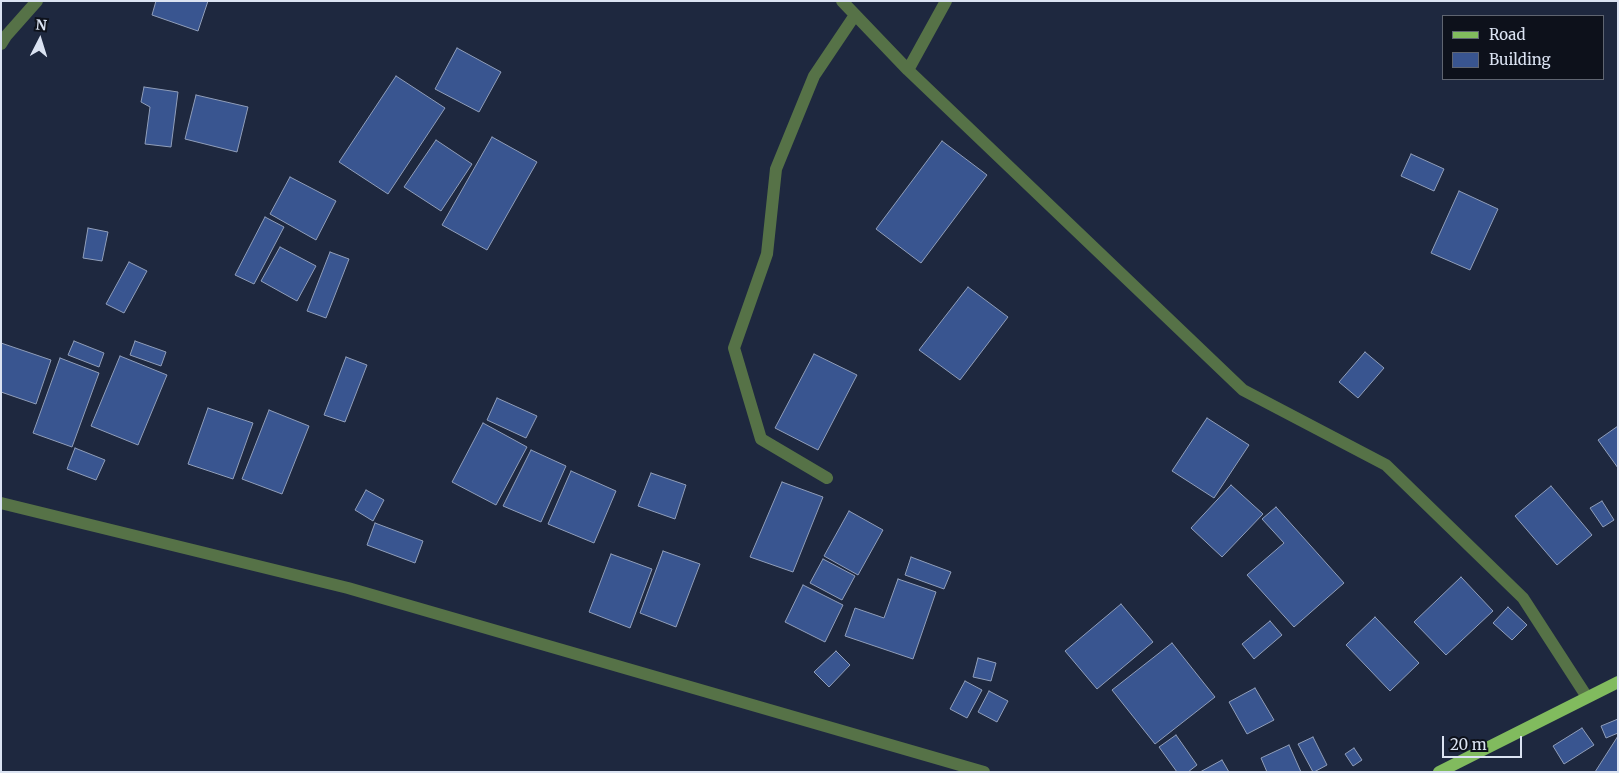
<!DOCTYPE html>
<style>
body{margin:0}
#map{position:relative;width:1619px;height:773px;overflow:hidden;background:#1e283f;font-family:Merriweather,serif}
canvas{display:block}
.frame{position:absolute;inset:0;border:2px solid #dbe3f2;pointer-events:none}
.legend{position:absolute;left:1442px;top:15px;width:162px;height:65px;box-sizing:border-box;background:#0d111b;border:1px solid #5f6571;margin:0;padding:6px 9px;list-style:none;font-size:15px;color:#dbe3f2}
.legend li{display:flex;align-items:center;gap:10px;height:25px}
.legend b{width:25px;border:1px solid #5f6571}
.north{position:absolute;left:15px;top:15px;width:50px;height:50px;-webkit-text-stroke:4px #0d111b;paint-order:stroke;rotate:5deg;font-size:14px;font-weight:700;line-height:20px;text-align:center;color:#dbe3f2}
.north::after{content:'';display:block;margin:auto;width:18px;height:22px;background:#dbe3f2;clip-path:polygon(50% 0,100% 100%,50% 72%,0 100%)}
.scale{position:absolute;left:1442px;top:736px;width:80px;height:22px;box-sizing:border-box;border:2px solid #dbe3f2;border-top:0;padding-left:6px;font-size:15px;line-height:18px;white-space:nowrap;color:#dbe3f2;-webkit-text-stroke:4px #0d111b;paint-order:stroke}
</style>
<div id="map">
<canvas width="1619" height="773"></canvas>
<div class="frame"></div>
<ul class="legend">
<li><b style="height:6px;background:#81bb5e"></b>Road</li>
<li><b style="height:14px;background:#395590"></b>Building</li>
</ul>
<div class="north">N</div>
<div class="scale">20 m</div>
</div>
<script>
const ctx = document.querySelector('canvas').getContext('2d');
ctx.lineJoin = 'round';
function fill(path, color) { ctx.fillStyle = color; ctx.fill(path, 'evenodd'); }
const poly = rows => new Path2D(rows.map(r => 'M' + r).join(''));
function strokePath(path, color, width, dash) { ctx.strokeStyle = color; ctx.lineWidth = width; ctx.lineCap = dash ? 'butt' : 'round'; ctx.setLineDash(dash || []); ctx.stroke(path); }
const building = poly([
 [156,1,208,1,198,31,152,15,156,1],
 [457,48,501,72,479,112,435,89,457,48],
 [396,76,445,108,388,194,339,162,396,76],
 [144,87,178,92,171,147,145,144,150,107,141,102,144,87],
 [196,95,248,107,237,152,185,139,196,95],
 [492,137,537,162,487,250,442,225,492,137],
 [436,140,472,164,441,211,404,187,436,140],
 [942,141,987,175,921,263,876,229,942,141],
 [1411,154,1444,169,1434,191,1401,176,1411,154],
 [290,177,336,201,316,240,270,214,290,177],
 [1459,191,1498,209,1470,270,1431,253,1459,191],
 [265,217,284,227,254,284,235,275,265,217],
 [88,228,108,232,102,261,83,258,88,228],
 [280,247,316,266,297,301,261,281,280,247],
 [330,252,349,259,326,318,307,311,330,252],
 [129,262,147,271,124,313,106,304,129,262],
 [968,287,1008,317,960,380,919,350,968,287],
 [74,341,104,353,99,367,68,355,74,341],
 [135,341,166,352,161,366,130,355,135,341],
 [1,343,51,360,36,404,1,392,1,343],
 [1365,352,1384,368,1358,398,1339,382,1365,352],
 [814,354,857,375,818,450,775,428,814,354],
 [120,356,167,375,138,445,91,426,120,356],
 [346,357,367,365,345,422,324,415,346,357],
 [60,358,99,373,72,447,33,433,60,358],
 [497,398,537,416,526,438,487,420,497,398],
 [208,408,253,423,233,479,188,464,208,408],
 [269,410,309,426,282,494,242,479,269,410],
 [1207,418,1249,445,1214,498,1172,471,1207,418],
 [483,423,527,447,496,505,452,482,483,423],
 [1618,426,1618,468,1598,440,1618,426],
 [75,448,105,460,96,480,67,469,75,448],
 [531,450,566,466,541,522,503,506,531,450],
 [571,471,616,491,594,543,548,524,571,471],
 [651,473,686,485,675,519,638,506,651,473],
 [782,482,823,497,793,572,750,557,782,482],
 [1231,485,1263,514,1222,557,1191,528,1231,485],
 [1551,486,1592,535,1557,565,1515,516,1551,486],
 [366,490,384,500,373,521,355,510,366,490],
 [1602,501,1614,520,1603,527,1590,508,1602,501],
 [1276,507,1344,583,1294,627,1247,575,1284,543,1262,519,1276,507],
 [849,511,883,530,858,575,824,556,849,511],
 [375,523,423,541,415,563,367,545,375,523],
 [663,551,700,564,676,627,640,613,663,551],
 [611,554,652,569,630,628,589,612,611,554],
 [911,557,951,572,944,589,905,575,911,557],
 [823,559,855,576,842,600,810,583,823,559],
 [1461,577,1493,611,1446,655,1414,622,1461,577],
 [898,579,936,592,913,659,845,636,855,608,884,618,898,579],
 [803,585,843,605,825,642,785,622,803,585],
 [1121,604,1153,642,1097,689,1065,651,1121,604],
 [1508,607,1527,625,1512,640,1493,623,1508,607],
 [1375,617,1419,663,1390,691,1346,645,1375,617],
 [1270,621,1282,635,1254,659,1242,644,1270,621],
 [1172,643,1215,697,1155,744,1112,690,1172,643],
 [836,651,850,665,829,687,814,672,836,651],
 [978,658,996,663,991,681,973,677,978,658],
 [965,681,982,690,967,718,950,709,965,681],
 [1255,688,1274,720,1247,734,1229,702,1255,688],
 [989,691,1008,701,997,722,978,712,989,691],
 [1618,719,1618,733,1606,738,1601,726,1618,719],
 [1582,728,1594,745,1564,764,1553,746,1582,728],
 [1176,735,1197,765,1188,772,1177,772,1159,747,1176,735],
 [1618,736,1618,772,1595,772,1618,736],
 [1313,737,1327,765,1314,772,1313,772,1298,744,1313,737],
 [1289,745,1301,772,1267,772,1261,758,1289,745],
 [1354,748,1362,760,1353,766,1345,754,1354,748],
 [1222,760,1229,772,1200,772,1222,760]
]);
const minor = poly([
 [842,1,908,70,1243,390,1386,465,1523,598,1587,697],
 [1,44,6,36,37,1],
 [908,70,946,1],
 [827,478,761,439,734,348,767,254,776,169,814,76,855,15],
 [1,503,348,588,984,772]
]);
const major = poly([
 [1439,772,1618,682]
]);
fill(building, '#395590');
strokePath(building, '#909eba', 1);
strokePath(minor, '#567247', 12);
strokePath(major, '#81bb5e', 12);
</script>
